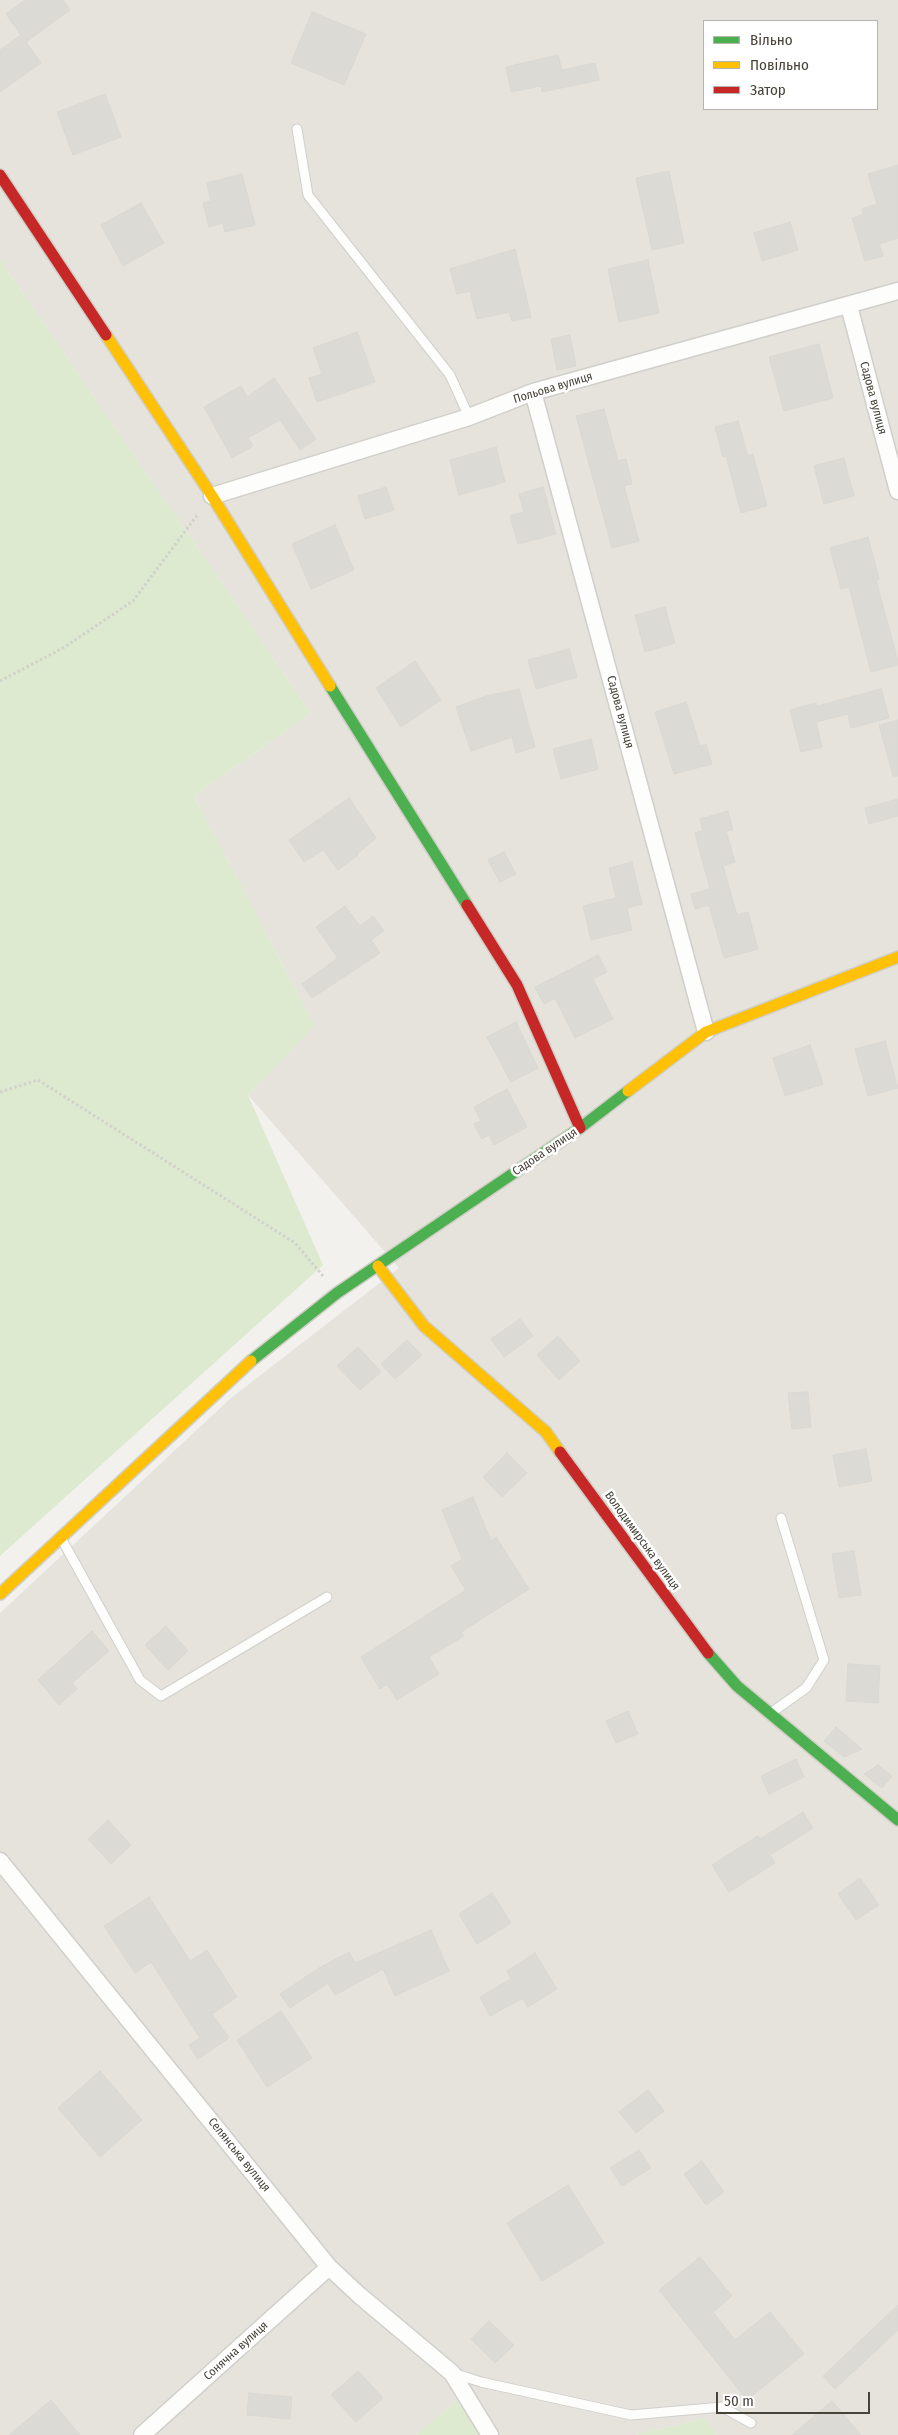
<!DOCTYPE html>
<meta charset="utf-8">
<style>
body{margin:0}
#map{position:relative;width:898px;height:2435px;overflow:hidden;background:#f2f1ed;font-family:"Fira Sans Condensed",sans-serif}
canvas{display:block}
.legend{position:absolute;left:703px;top:20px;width:175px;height:90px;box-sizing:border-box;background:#fff;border:1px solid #b5b4b0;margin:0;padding:6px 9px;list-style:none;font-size:15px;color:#474339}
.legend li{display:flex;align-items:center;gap:10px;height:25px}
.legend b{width:25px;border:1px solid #b5b4b0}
.scale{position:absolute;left:716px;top:2392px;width:154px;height:22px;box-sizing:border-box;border:2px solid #474339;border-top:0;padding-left:6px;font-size:15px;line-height:18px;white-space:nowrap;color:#474339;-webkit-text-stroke:4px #fff;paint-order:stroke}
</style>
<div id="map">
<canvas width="898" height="2435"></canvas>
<ul class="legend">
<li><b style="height:6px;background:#4caf50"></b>Вільно</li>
<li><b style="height:6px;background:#ffc107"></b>Повільно</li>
<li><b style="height:6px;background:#c62828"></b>Затор</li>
</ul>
<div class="scale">50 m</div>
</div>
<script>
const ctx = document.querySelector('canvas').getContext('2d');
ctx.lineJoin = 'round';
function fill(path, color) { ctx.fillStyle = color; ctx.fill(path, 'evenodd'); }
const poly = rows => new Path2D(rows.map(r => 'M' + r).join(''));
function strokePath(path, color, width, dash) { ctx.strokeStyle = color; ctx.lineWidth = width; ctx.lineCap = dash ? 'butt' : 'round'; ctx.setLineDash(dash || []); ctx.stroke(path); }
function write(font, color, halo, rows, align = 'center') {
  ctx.font = font + ' "Fira Sans Condensed",sans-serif'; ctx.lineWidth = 5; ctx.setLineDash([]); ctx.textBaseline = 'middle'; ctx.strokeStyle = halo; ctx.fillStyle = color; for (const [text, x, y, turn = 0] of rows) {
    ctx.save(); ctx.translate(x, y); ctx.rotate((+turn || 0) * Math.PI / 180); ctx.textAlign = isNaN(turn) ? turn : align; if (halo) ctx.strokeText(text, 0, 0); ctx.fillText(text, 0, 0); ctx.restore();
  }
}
const residential = poly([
 [0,0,898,0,898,2435,717,2435,706,2418,635,2435,491,2435,462,2396,416,2435,0,2435,0,1613,231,1398,399,1268,248,1095,315,1026,194,796,311,713,0,260],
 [704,21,877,21,877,109,704,109]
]);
const green = poly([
 [0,260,311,713,194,796,315,1026,248,1095,323,1265,0,1556],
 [462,2396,491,2435,416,2435],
 [706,2418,717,2435,635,2435]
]);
const building = poly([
 [25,0,63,0,70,10,26,42,41,63,0,92,0,50,21,35,6,14,25,0],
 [312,12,366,34,344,85,291,63,312,12],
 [558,55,562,70,595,63,599,80,542,92,541,86,511,92,506,67,558,55],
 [105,94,121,137,73,155,57,112,105,94],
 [898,165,898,238,879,244,883,256,865,261,852,218,864,214,862,209,877,204,868,174,898,165],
 [669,171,684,243,652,250,636,178,669,171],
 [242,174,255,225,225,232,223,223,209,227,203,203,211,201,207,183,242,174],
 [141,203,164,243,123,266,101,225,141,203],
 [790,222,798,250,762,261,754,233,790,222],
 [515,249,531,317,512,321,509,312,477,319,470,291,457,294,450,269,515,249],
 [648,260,659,313,619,322,608,269,648,260],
 [357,332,375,382,317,402,309,378,322,374,313,348,357,332],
 [570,335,576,366,557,370,551,339,570,335],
 [819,344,833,398,784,411,769,357,819,344],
 [274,378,316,439,300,450,280,420,248,438,253,446,232,458,204,407,241,386,247,397,274,378],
 [604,409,618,461,626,459,632,484,624,486,639,541,612,548,576,416,604,409],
 [738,421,748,456,753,454,767,506,741,513,726,456,723,457,715,427,738,421],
 [496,447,505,482,459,495,450,460,496,447],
 [844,458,854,496,824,504,814,466,844,458],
 [386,487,394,510,365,519,358,496,386,487],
 [543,487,556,534,518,544,510,516,524,512,519,494,543,487],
 [335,525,354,570,311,589,292,544,335,525],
 [868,537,879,579,876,580,898,661,898,665,871,672,849,587,841,589,830,548,868,537],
 [665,607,675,643,645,652,635,615,665,607],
 [569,649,577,677,536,689,528,660,569,649],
 [415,661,441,700,401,727,376,688,415,661],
 [519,689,535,747,516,753,512,737,471,751,456,707,486,696,519,689],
 [881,689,889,718,851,728,848,714,816,722,822,747,801,752,790,710,816,703,817,706,881,689],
 [686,702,700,746,706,744,712,764,674,774,655,712,686,702],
 [898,720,898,776,893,776,879,725,898,720],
 [591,739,598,769,561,779,553,749,591,739],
 [349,798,376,838,357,854,358,855,338,870,323,850,304,862,289,840,349,798],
 [898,799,898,816,869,824,865,808,898,799],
 [728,811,733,830,726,831,735,862,723,866,737,915,748,912,758,949,724,958,709,905,695,909,691,894,710,889,695,833,703,831,700,819,728,811],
 [504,852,516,874,500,882,488,860,504,852],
 [632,862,642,904,627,908,632,930,591,940,583,906,616,898,609,868,632,862],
 [345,906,360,926,373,916,384,931,371,940,380,953,312,998,302,984,338,958,316,927,345,906],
 [598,955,607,972,593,979,613,1019,575,1038,555,998,544,1004,535,987,598,955],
 [516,1022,538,1068,511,1082,487,1037,516,1022],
 [885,1041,898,1088,868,1096,855,1049,885,1041],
 [810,1045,823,1084,785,1096,773,1058,810,1045],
 [507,1089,527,1127,494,1145,489,1135,482,1139,474,1124,481,1121,474,1107,507,1089],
 [520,1319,533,1336,504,1357,491,1339,520,1319],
 [558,1336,580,1361,559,1380,537,1355,558,1336],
 [407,1340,422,1355,395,1379,381,1364,407,1340],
 [358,1347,381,1372,360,1390,337,1366,358,1347],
 [808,1392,811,1427,792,1429,788,1393,808,1392],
 [866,1449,872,1481,839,1487,833,1455,866,1449],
 [507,1453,527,1473,502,1497,483,1477,507,1453],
 [473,1497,491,1541,496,1537,529,1589,461,1632,464,1636,429,1657,439,1674,397,1700,387,1684,380,1689,361,1657,466,1590,451,1566,462,1559,442,1510,473,1497],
 [854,1551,861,1595,839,1598,832,1554,854,1551],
 [166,1626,188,1651,168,1670,145,1645,166,1626],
 [92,1631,109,1651,72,1683,77,1689,59,1705,38,1680,92,1631],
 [848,1664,880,1666,878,1703,846,1701,848,1664],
 [628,1711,638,1734,616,1743,606,1721,628,1711],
 [836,1727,862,1749,844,1757,824,1741,836,1727],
 [796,1759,804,1777,769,1794,761,1776,796,1759],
 [878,1765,892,1776,882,1788,864,1774,878,1765],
 [803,1812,813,1828,770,1855,775,1863,729,1892,712,1865,758,1836,760,1839,803,1812],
 [108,1820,131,1845,111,1864,88,1839,108,1820],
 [860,1878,879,1905,856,1920,838,1894,860,1878],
 [492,1893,511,1923,477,1944,459,1914,492,1893],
 [149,1897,190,1961,207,1950,237,1997,212,2014,229,2038,198,2059,189,2045,200,2038,151,1962,135,1973,104,1926,149,1897],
 [431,1930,449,1971,395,1996,383,1969,335,1995,328,1983,290,2008,280,1994,319,1968,349,1952,355,1963,431,1930],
 [535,1953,557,1989,528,2007,523,1998,490,2016,480,1997,511,1979,507,1971,535,1953],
 [281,2011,312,2058,267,2087,237,2040,281,2011],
 [100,2071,142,2120,100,2157,58,2108,100,2071],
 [648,2090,664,2111,636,2133,619,2112,648,2090],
 [639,2150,651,2168,622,2186,610,2168,639,2150],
 [702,2161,724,2192,706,2205,684,2174,702,2161],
 [568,2185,604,2243,542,2281,507,2223,568,2185],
 [700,2257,732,2296,713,2312,735,2340,770,2312,804,2354,747,2400,659,2290,700,2257],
 [898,2305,898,2330,835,2389,823,2376,898,2305],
 [489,2321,514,2345,495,2363,471,2339,489,2321],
 [358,2371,383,2398,356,2422,331,2395,358,2371],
 [249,2393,292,2397,290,2419,247,2415,249,2393],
 [51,2400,80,2435,9,2435,51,2400],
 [832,2401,861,2435,792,2435,832,2401]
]);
const path = poly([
 [0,681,63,648,133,601,198,514],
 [0,1092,38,1080,295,1243,323,1276]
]);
const lane = poly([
 [297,129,308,195,450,375,469,417],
 [61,1538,140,1680,161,1696,327,1597],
 [771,1713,806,1688,824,1660,781,1518],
 [453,2373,481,2382,631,2415,722,2407,751,2423]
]);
const street = poly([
 [849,306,898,491],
 [533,392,706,1032],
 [212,496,469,417,533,392,898,291],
 [0,1861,329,2267,359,2295,452,2373,490,2435],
 [142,2435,329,2267]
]);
const fast = poly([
 [330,686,467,905],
 [251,1361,337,1293,580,1128,628,1091],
 [708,1653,737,1686,898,1820]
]);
const slow = poly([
 [106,335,212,496,330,686],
 [628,1091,706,1032,898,957],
 [378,1266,424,1326,546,1432,560,1452],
 [0,1594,251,1361]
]);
const jam = poly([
 [0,175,106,335],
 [467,905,517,985,580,1128],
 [560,1452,708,1653]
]);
const streetNames = [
 ["Польова вулиця",553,388,-17],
 ["Садова вулиця",873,398,75],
 ["Садова вулиця",620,712,75],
 ["Садова вулиця",545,1152,-34],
 ["Володимирська вулиця",642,1541,54],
 ["Селянська вулиця",239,2155,51],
 ["Сонячна вулиця",236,2351,-42]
];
fill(residential, '#e5e3dc');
fill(green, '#ddead0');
fill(building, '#dbdad5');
strokePath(building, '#dad8d3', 1);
strokePath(lane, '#d0cfcb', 11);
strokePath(street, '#d0cfcb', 19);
strokePath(fast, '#d0cec5', 14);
strokePath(slow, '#d0cec5', 14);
strokePath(jam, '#d0cec5', 14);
strokePath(path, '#d2d1cb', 3, [2.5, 2.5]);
strokePath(lane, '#fdfdfc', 9);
strokePath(street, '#fdfdfc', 16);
strokePath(fast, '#4caf50', 11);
strokePath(slow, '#ffc107', 11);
strokePath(jam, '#c62828', 11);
write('12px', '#474339', '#fff', streetNames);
</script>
